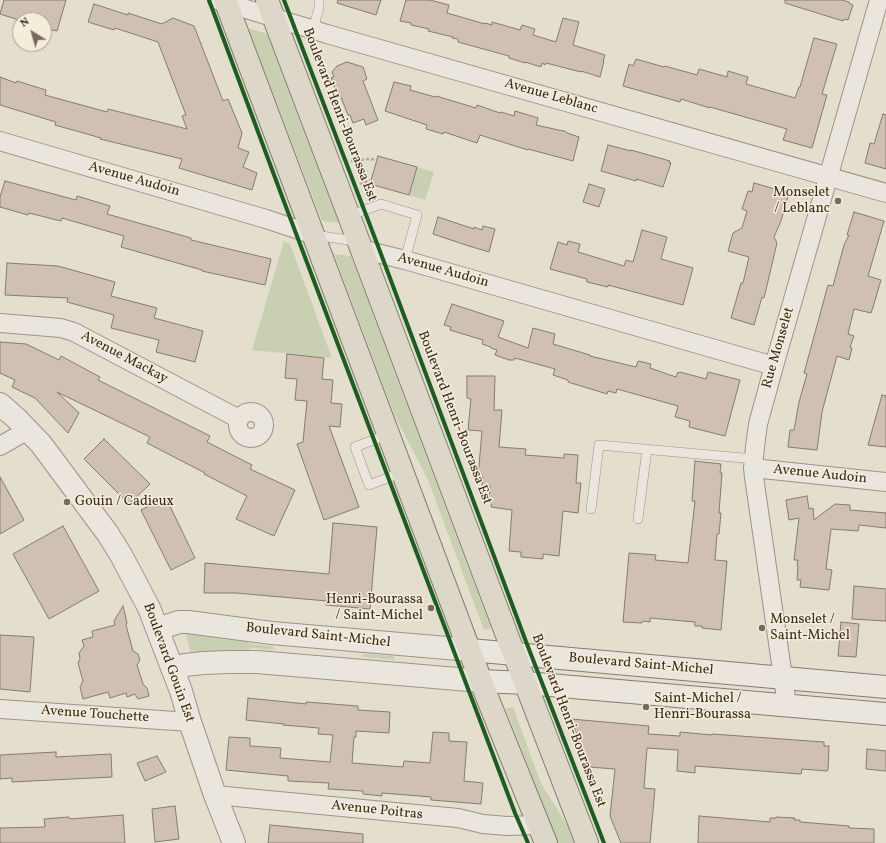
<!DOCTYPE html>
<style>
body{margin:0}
#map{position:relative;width:886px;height:843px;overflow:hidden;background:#e4decd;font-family:Vollkorn,serif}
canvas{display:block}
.north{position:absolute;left:12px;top:12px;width:40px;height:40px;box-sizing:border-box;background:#f3edd9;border:1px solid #aa9f8e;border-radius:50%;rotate:323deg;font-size:11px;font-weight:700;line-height:16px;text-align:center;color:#3c2b1e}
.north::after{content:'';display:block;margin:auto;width:14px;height:18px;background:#776a5b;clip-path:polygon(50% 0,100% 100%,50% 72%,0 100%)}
</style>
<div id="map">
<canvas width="886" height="843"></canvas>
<div class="north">N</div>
</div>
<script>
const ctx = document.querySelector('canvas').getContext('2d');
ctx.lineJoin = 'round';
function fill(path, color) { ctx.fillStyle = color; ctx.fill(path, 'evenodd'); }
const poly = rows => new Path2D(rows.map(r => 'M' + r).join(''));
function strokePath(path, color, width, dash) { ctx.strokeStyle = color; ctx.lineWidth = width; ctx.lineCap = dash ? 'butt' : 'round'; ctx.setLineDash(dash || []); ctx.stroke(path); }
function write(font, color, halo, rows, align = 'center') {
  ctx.font = font + ' Vollkorn,serif'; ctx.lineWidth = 3; ctx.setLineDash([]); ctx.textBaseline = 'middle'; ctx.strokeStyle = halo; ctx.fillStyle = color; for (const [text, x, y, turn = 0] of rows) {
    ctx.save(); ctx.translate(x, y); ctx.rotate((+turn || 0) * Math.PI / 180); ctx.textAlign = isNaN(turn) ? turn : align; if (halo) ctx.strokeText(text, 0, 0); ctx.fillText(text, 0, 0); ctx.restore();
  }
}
const green = poly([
 [248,28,267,34,339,223,322,221],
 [417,167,434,172,425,200,409,195],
 [284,241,290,244,332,358,252,350],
 [334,254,351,256,491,628,484,630,428,480,394,414],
 [185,632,243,639,251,644,272,646,273,646,274,649,271,650,252,648,242,653,206,653,203,650,201,653,191,653],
 [364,654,393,656,395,658,394,660,363,657,362,656],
 [513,707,540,781,545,790,566,823,574,843,558,843,506,709]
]);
const building = poly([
 [4,0,66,0,57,31,44,28,44,20,19,20,0,14,4,0],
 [338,0,381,0,376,15,337,3,338,0],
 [406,0,430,0,449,5,447,13,485,24,485,23,492,25,492,22,520,30,522,25,535,29,533,35,556,42,563,18,579,22,573,45,605,55,603,61,604,61,600,77,581,71,581,72,546,63,545,65,542,63,541,67,525,62,525,63,509,58,509,56,458,42,458,39,452,38,453,37,428,31,429,29,411,25,411,23,400,21,406,0],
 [785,0,842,0,849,2,849,3,853,5,848,20,844,19,843,21,785,3,785,0],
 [94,4,128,15,128,13,162,24,173,18,194,26,223,101,228,99,242,133,238,148,249,152,243,167,257,173,252,190,179,168,182,159,100,139,101,138,55,125,56,122,0,105,0,77,16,83,17,81,46,90,45,95,107,112,108,109,187,129,182,116,186,115,158,42,115,28,114,30,88,22,94,4],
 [814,38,837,44,822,94,827,95,812,148,783,140,787,129,710,107,710,108,681,99,680,102,623,86,629,64,633,66,636,59,664,67,665,66,697,75,699,69,727,77,728,71,748,77,746,84,795,98,799,87,800,87,814,38],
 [347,62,363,67,367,79,363,81,378,120,366,125,364,119,353,123,350,115,348,115,338,90,336,91,331,78,334,77,332,72,337,66,347,62],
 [394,82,411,86,410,90,435,97,436,96,476,108,477,105,500,113,501,112,514,116,515,111,538,118,536,125,563,131,565,131,567,133,579,137,573,161,528,149,528,150,480,135,477,143,444,132,443,134,426,129,427,125,385,111,394,82],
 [883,114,886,115,886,169,865,163,870,143,874,144,883,114],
 [608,145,631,151,631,150,670,161,669,163,671,163,663,187,636,179,636,181,601,171,608,145],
 [378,156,417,167,409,195,370,184,378,156],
 [5,181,76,200,77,196,110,206,107,214,191,238,191,240,271,259,265,285,202,271,202,270,121,247,124,236,62,218,61,221,29,213,28,215,0,207,0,197,5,181],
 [754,183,789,193,781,221,774,237,777,243,764,298,762,297,754,325,731,318,741,283,743,283,749,257,728,251,733,233,742,228,747,211,742,209,748,191,752,192,754,183],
 [589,184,605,189,599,207,583,202,589,184],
 [854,212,884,221,868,276,881,280,873,307,871,313,854,309,848,334,854,336,850,347,852,348,849,360,837,356,822,412,817,450,788,447,790,430,794,430,799,402,807,374,804,373,828,285,833,286,844,245,849,235,847,235,854,212],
 [438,217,474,229,474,227,482,230,483,226,495,229,489,252,469,246,433,234,438,217],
 [642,230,667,237,661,259,693,268,683,305,608,285,608,287,587,282,587,279,550,269,558,242,567,245,568,241,580,244,578,252,624,266,626,260,633,262,642,230],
 [7,263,58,266,115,282,111,296,157,308,154,318,203,331,195,362,156,352,159,340,111,328,114,315,67,302,68,298,5,295,7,263],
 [452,304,504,321,498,337,528,348,533,328,555,334,553,344,590,355,590,356,636,367,638,361,651,364,650,368,676,377,678,372,679,373,680,372,706,379,708,372,740,380,725,436,689,427,690,421,675,417,678,406,617,389,616,393,608,391,607,394,568,382,568,380,553,375,555,369,515,358,514,360,509,360,495,355,497,350,491,348,491,347,482,344,483,340,450,330,451,327,444,325,452,304],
 [0,342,26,344,59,360,61,356,100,377,98,380,210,436,207,442,252,465,250,469,295,490,274,536,236,519,247,496,204,474,205,473,147,443,150,437,57,392,79,413,68,433,35,398,12,387,15,380,0,373,0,342],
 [287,354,324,358,322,379,333,380,331,403,342,404,340,427,329,426,359,507,324,520,297,444,303,442,307,401,295,400,297,379,285,378,287,354],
 [467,376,495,376,494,410,502,410,499,447,526,449,525,455,564,458,564,454,578,455,576,483,581,483,578,513,563,511,559,556,543,554,543,559,521,557,521,552,509,551,512,510,491,507,492,500,489,500,490,486,482,486,483,477,478,477,482,431,468,430,471,399,467,398,467,376],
 [882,395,886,396,886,447,868,445,882,395],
 [104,439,150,484,129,504,84,459,104,439],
 [695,461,721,464,720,473,722,473,719,513,721,513,719,534,717,534,715,560,727,561,721,630,702,628,702,626,695,626,695,622,650,618,650,622,643,621,642,623,623,622,629,553,656,555,655,560,688,563,695,501,692,501,695,461],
 [0,477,24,520,0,534,0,477],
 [807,496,809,509,813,508,814,520,835,504,850,505,850,510,886,513,886,528,859,525,858,531,831,529,826,569,832,570,829,590,800,587,801,580,797,580,798,566,797,566,798,560,794,560,799,518,789,520,786,500,807,496],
 [166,498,195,558,171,570,141,510,166,498],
 [333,523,377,527,370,609,326,605,327,601,236,593,204,593,205,563,329,574,333,523],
 [63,526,99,591,49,619,13,554,63,526],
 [854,586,886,589,886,621,852,619,854,586],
 [123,606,127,623,126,625,133,651,138,654,140,660,137,665,143,684,147,688,149,696,138,699,135,694,127,697,126,693,110,698,108,692,83,699,80,687,83,681,78,663,80,659,79,653,84,646,82,640,93,637,92,631,115,625,114,621,123,606],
 [841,622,859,624,856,657,838,656,841,622],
 [0,635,34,637,30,692,0,689,0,635],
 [248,698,306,704,306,702,358,706,358,710,390,712,389,733,356,731,356,737,354,737,352,763,403,767,404,761,430,763,433,732,449,733,449,741,467,742,464,781,483,783,481,804,431,800,431,797,382,793,382,796,363,794,363,791,328,789,329,783,288,781,288,776,226,770,229,737,250,738,250,746,281,748,280,758,330,762,333,735,318,734,319,728,283,725,284,724,246,720,248,698],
 [571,719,649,726,648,734,680,736,680,732,712,735,712,734,824,742,824,746,829,746,828,770,827,771,802,769,801,774,695,766,695,773,677,771,678,750,647,748,644,788,655,789,650,843,621,843,610,816,615,769,589,767,571,719],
 [867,749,886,751,886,771,866,769,867,749],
 [56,752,56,757,111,754,112,777,12,782,12,778,0,779,0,755,56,752],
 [157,756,166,772,145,781,137,763,157,756],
 [175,806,179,839,155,842,152,809,175,806],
 [123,815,125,843,0,843,0,828,45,827,44,819,69,817,70,819,123,815],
 [699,816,770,822,770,818,776,818,776,817,795,818,794,820,800,820,800,822,849,826,849,828,874,829,874,843,698,843,699,816],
 [270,825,363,834,363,843,268,843,270,825]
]);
const path = poly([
 [351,161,369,159,377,160],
 [365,182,371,197],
 [360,184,371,180]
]);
const service = poly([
 [313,29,319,8,319,0],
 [349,216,381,204,417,215,405,260],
 [314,235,349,240,356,245],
 [389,434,355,447,369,485,403,472],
 [591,509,599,445,754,459],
 [638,519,647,449]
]);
const minor = poly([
 [217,0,327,34,886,193],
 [0,141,266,219,314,235],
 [361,249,405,260,774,366],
 [0,323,61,328,74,332,239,419],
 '238 425a13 13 0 1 1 26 0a13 13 0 1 1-26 0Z',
 [0,446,28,430],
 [753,468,886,482],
 [787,705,754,477,753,468,755,447,758,424,774,366,879,0],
 [0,709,190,722],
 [215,795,458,818,483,824,507,826,538,825]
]);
const tertiary = poly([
 [0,404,17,419,41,444,108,534,121,555,149,608,181,691,190,722,215,795,234,843],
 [158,629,179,622,188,622,272,633,470,650],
 [172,668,185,665,204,663,228,662,257,662,481,681]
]);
const secondary = poly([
 [470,650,886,687],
 [481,681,526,683,886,714]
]);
const primary = poly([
 [225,0,487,697,546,843],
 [267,0,349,216,508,638,587,843]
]);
const cycleway = poly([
 [209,0,283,199,515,813,528,843],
 [284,0,381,254,525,639,604,843]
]);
const markers = [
 [838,201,4,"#776a5b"],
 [67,502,4,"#776a5b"],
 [431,608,4,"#776a5b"],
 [762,628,4,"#776a5b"],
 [646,707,4,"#776a5b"]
];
const streetNames = [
 ["Avenue Leblanc",551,97,16],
 ["Boulevard Henri-Bourassa Est",339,115,69],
 ["Avenue Audoin",134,180,16],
 ["Avenue Audoin",443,271,16],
 ["Rue Monselet",779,348,-74],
 ["Avenue Mackay",124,358,28],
 ["Boulevard Henri-Bourassa Est",454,418,69],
 ["Avenue Audoin",820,475,6],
 ["Boulevard Saint-Michel",318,636,6],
 ["Boulevard Gouin Est",168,663,70],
 ["Boulevard Saint-Michel",641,665,5],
 ["Avenue Touchette",95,715,4],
 ["Boulevard Henri-Bourassa Est",568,721,69],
 ["Avenue Poitras",377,811,6]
];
const poiNames = [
 ["Monselet",830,193,"right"],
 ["/ Leblanc",830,209,"right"],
 ["Gouin / Cadieux",75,502],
 ["Henri-Bourassa",423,600,"right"],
 ["/ Saint-Michel",423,616,"right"],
 ["Monselet /",770,620],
 ["Saint-Michel",770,636],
 ["Saint-Michel /",654,699],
 ["Henri-Bourassa",654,715]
];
fill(green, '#c8d0b1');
fill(building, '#d0c0b3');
strokePath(building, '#827c72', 1);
strokePath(service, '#9a9489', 10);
strokePath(minor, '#9a9489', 20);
strokePath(tertiary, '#9a9489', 24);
strokePath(secondary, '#827c72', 24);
strokePath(primary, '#827c72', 24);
strokePath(path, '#aba79f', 2.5, [3, 2]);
strokePath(service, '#eae6de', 9);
strokePath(minor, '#eae6de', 18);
strokePath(tertiary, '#eae6de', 22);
strokePath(secondary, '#eae6de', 22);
strokePath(primary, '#ddd7c9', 22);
strokePath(cycleway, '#1b5e20', 4);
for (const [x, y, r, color] of markers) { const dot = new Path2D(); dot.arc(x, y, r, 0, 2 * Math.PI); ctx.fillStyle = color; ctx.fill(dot); strokePath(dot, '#f3edd9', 1.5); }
write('14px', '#3c2b1e', '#f3edd9', streetNames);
write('14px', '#3c2b1e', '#f3edd9', poiNames, 'left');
</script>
